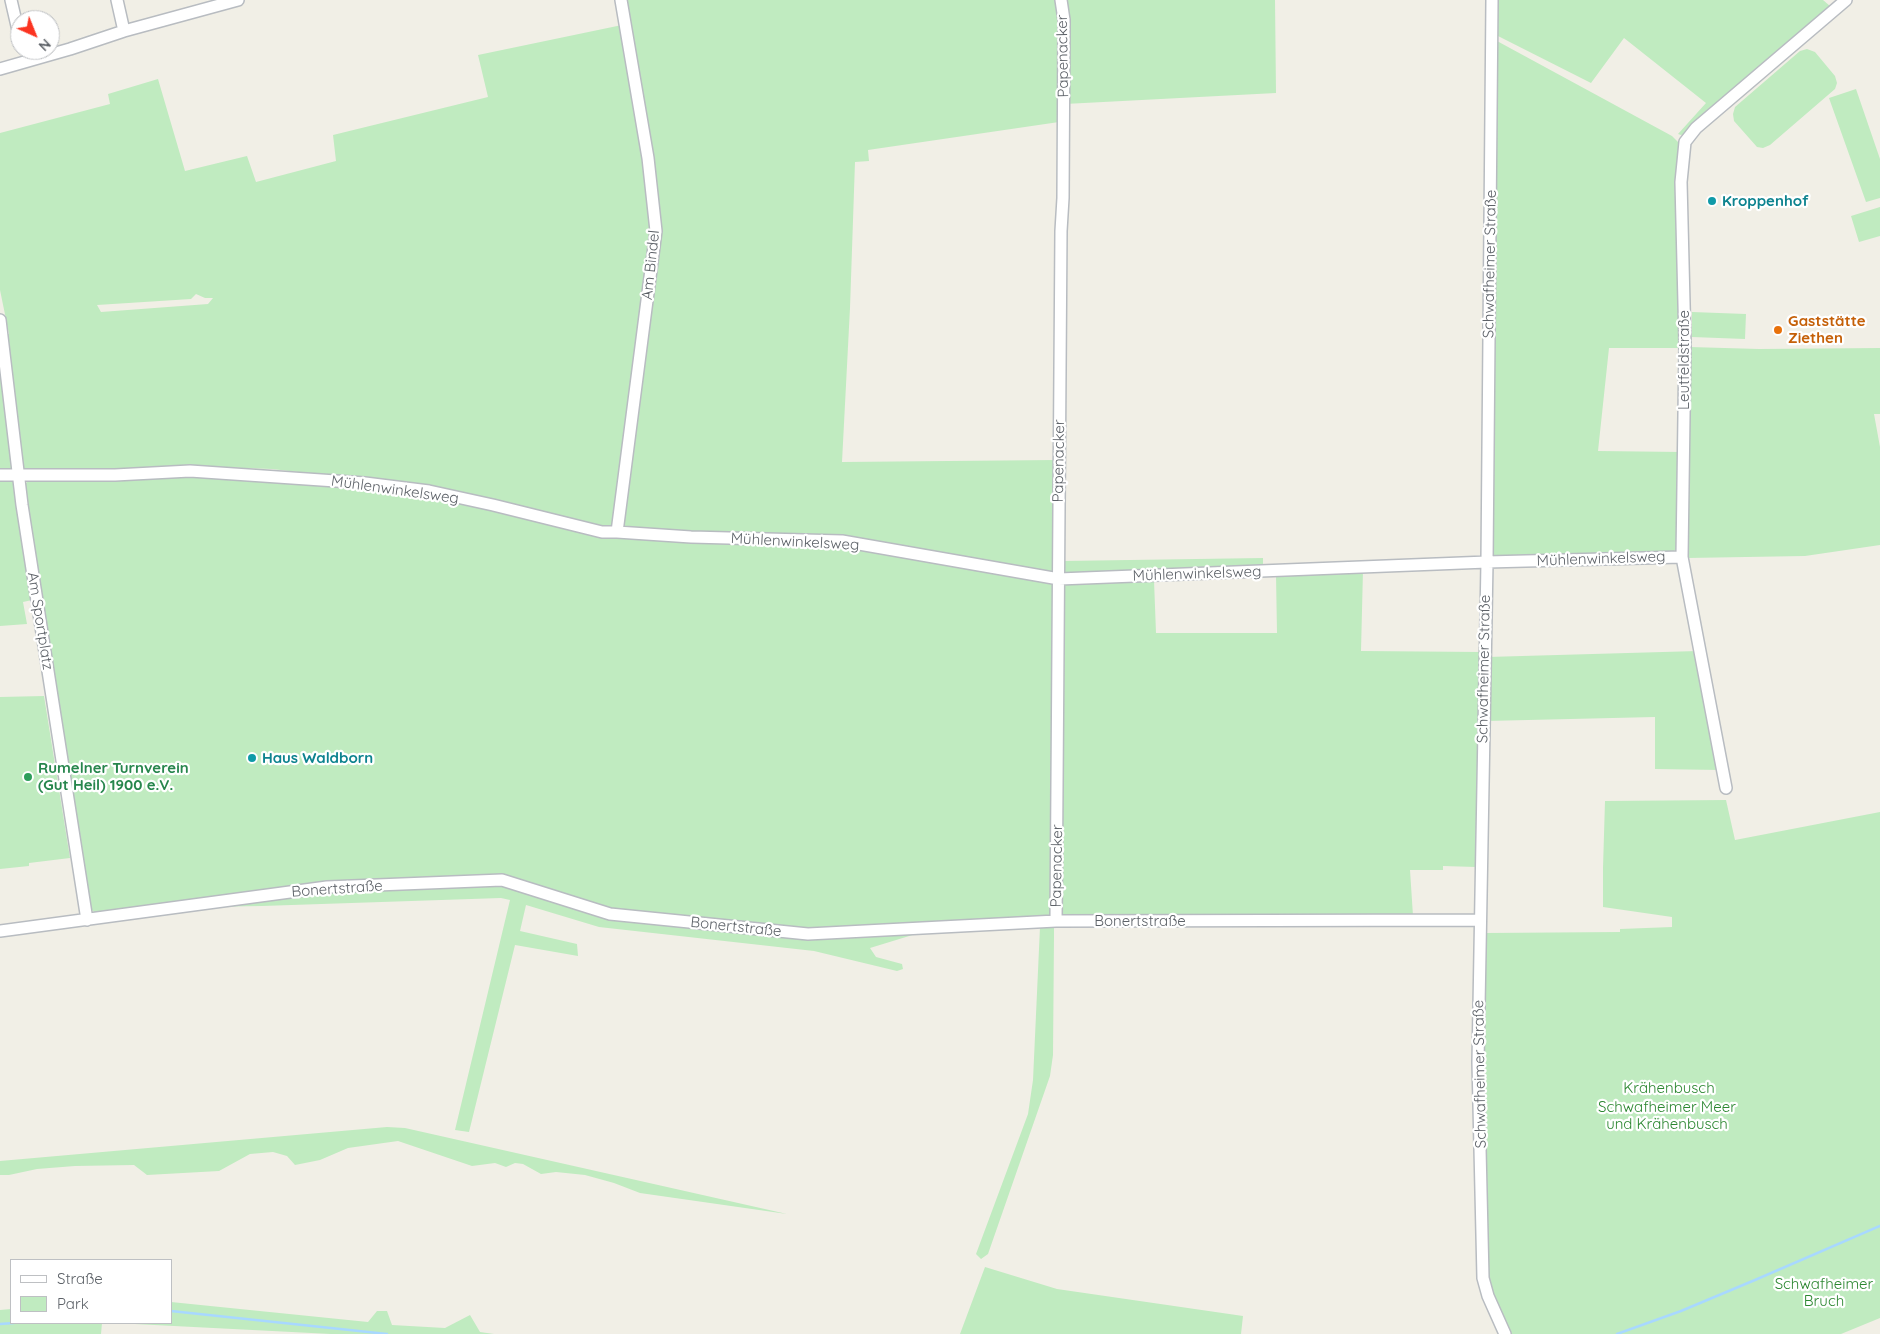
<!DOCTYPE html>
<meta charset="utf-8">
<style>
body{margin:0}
#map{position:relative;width:1880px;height:1334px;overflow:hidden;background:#f1efe6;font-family:Quicksand,sans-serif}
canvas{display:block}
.legend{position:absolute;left:10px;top:1259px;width:162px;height:65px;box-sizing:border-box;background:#fff;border:1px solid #bec0c3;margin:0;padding:6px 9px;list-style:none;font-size:15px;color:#5d6268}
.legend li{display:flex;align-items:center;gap:10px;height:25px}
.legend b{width:25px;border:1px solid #bec0c3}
.north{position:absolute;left:10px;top:10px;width:50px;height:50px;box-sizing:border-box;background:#fff;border:1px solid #bec0c3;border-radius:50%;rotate:136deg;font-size:14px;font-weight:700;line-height:20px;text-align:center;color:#5d6268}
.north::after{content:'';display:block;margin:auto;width:18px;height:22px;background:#fb3421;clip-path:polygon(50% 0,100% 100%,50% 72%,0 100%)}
</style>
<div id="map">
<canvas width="1880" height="1334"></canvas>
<ul class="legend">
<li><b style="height:6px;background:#fff"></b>Straße</li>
<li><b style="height:14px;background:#c0ebc0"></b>Park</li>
</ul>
<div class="north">N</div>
</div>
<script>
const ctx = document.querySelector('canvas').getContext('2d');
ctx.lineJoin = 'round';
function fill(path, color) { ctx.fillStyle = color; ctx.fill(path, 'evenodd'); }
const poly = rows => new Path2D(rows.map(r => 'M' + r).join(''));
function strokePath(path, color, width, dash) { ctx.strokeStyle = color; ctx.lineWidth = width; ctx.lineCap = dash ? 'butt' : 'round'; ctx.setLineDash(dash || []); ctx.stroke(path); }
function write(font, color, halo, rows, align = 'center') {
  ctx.font = font + ' Quicksand,sans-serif'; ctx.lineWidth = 4.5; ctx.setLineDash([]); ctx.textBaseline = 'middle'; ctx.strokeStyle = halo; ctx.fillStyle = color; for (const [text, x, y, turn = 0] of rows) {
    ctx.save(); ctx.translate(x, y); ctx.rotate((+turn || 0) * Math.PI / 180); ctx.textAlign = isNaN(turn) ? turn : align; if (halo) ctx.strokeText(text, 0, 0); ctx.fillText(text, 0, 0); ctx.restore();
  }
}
const green = poly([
 [625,0,1059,0,1059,122,868,150,869,161,855,162,850,308,842,462,1055,460,1055,910,1048,918,919,933,870,948,876,957,902,964,903,969,897,971,814,951,599,927,526,905,520,931,577,944,578,956,515,945,469,1132,455,1130,510,900,501,898,262,906,144,908,103,913,94,912,88,906,25,484,32,478,232,478,363,487,427,496,620,538,660,230],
 [1064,0,1275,0,1276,93,1065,104],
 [1495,0,1823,0,1830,6,1830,9,1685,134,1681,135,1678,134,1706,103,1624,38,1591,83,1496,35],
 [622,25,650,204,652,232,616,521,611,527,606,528,417,486,272,469,188,466,114,469,0,468,0,337,9,334,0,290,0,133,110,104,108,94,158,79,185,171,247,156,256,182,336,161,333,135,488,97,478,55],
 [196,294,205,298,213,298,208,304,101,312,97,305,191,299],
 [1497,41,1672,136,1680,144,1682,348,1609,348,1598,451,1682,452,1680,545,1672,553,1492,558],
 [1807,49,1815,52,1835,76,1837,83,1835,89,1770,145,1763,148,1757,147,1734,121,1733,114,1735,107,1800,51],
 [1856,89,1880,159,1880,198,1866,202,1829,98],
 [1880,207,1880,236,1859,242,1851,216],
 [1692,312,1746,314,1745,339,1692,337],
 [1690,347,1759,349,1880,348,1880,414,1874,414,1880,447,1880,545,1805,556,1687,558],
 [0,481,14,482,32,600,23,602,27,624,0,626],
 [1263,558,1263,568,1067,574,1063,569,1063,561],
 [1363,570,1361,651,1481,652,1476,867,1443,866,1443,870,1410,870,1413,916,1068,918,1056,911,1064,584,1154,580,1156,633,1277,633,1276,575],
 [1698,651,1720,770,1655,769,1655,717,1486,721,1487,657],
 [44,696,70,858,29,863,29,866,0,869,0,697],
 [1726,800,1735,840,1880,812,1880,1318,1841,1334,1510,1334,1487,1279,1482,1060,1485,933,1620,932,1620,929,1672,927,1672,917,1603,907,1603,868,1605,801],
 [1051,925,1054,928,1054,936,1053,1055,1050,1076,988,1254,981,1259,976,1254,1028,1114,1033,1080,1040,927],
 [387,1127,405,1128,787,1214,640,1193,614,1183,585,1175,556,1172,541,1174,523,1164,515,1163,506,1167,495,1163,472,1166,398,1141,348,1148,320,1160,295,1165,287,1156,273,1152,250,1154,219,1171,147,1175,134,1165,75,1166,37,1169,9,1175,0,1175,0,1161],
 [985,1267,1057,1289,1243,1316,1241,1334,960,1334],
 [171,1302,368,1322,377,1311,387,1311,392,1325,445,1328,470,1315,480,1332,494,1334,331,1334,115,1323,171,1323],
 [11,1309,11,1323,102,1323,101,1334,0,1334,0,1310]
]);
const stream = poly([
 [171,1311,387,1334],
 [0,1324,14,1323],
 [1617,1334,1681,1311,1755,1280,1880,1226]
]);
const minor = poly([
 [11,0,20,39],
 [117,0,124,31],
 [1492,0,1487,562,1478,1062,1483,1278,1488,1296,1505,1334],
 [0,69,70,49,124,31,238,0],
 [0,320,22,505,87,920],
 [0,475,115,475,190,471,365,483,429,491,493,505,602,532,617,532,691,537,842,541,1059,579,1487,562,1682,557],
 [617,532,656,231,648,158,621,0],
 [1726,788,1682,557,1685,344,1681,182,1685,142,1696,128,1846,0],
 [1056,921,1061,231,1063,198,1064,20,1061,0],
 [0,931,327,887,502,880,610,914,808,934,1056,921,1480,920]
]);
const markers = [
 [1712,201,5,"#0f9aa8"],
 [1778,330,5,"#e8710a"],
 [252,758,5,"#0f9aa8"],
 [28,777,5,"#2e9e5b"]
];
const streetNames = [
 ["Papenacker",1063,56,-91],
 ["Schwafheimer Straße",1490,264,-89],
 ["Am Bindel",651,265,-84],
 ["Leutfeldstraße",1684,360,-90],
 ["Papenacker",1059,461,-89],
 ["Mühlenwinkelsweg",395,490,8],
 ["Mühlenwinkelsweg",795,542,3],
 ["Mühlenwinkelsweg",1601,559,-2],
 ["Mühlenwinkelsweg",1197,574,-2],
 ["Am Sportplatz",40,621,81],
 ["Schwafheimer Straße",1484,669,-89],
 ["Papenacker",1057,866,-89],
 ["Bonertstraße",337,889,-4],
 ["Bonertstraße",1140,921],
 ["Bonertstraße",736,927,6],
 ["Schwafheimer Straße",1480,1074,-91]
];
const cultureNames = [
 ["Kroppenhof",1722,201],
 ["Haus Waldborn",262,758]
];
const foodNames = [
 ["Gaststätte",1788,321],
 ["Ziethen",1788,338]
];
const leisureNames = [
 ["Rumelner Turnverein",38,768],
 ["(Gut Heil) 1900 e.V.",38,785]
];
const parkNames = [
 ["Krähenbusch",1669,1088],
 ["Schwafheimer Meer",1667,1107],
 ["und Krähenbusch",1667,1124],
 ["Schwafheimer",1824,1284],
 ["Bruch",1824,1301]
];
fill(green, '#c0ebc0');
strokePath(stream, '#a8d8ff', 2.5);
strokePath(minor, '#b8bcc1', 14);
strokePath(minor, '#fff', 11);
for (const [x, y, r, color] of markers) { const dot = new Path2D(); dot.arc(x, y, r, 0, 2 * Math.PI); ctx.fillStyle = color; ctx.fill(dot); strokePath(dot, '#fff', 2); }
write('15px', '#5d6268', '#fff', streetNames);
write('bold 15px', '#0d838f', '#fff', cultureNames, 'left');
write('bold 15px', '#c56008', '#fff', foodNames, 'left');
write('bold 15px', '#27864d', '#fff', leisureNames, 'left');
write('15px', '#2c8731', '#fff', parkNames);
</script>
